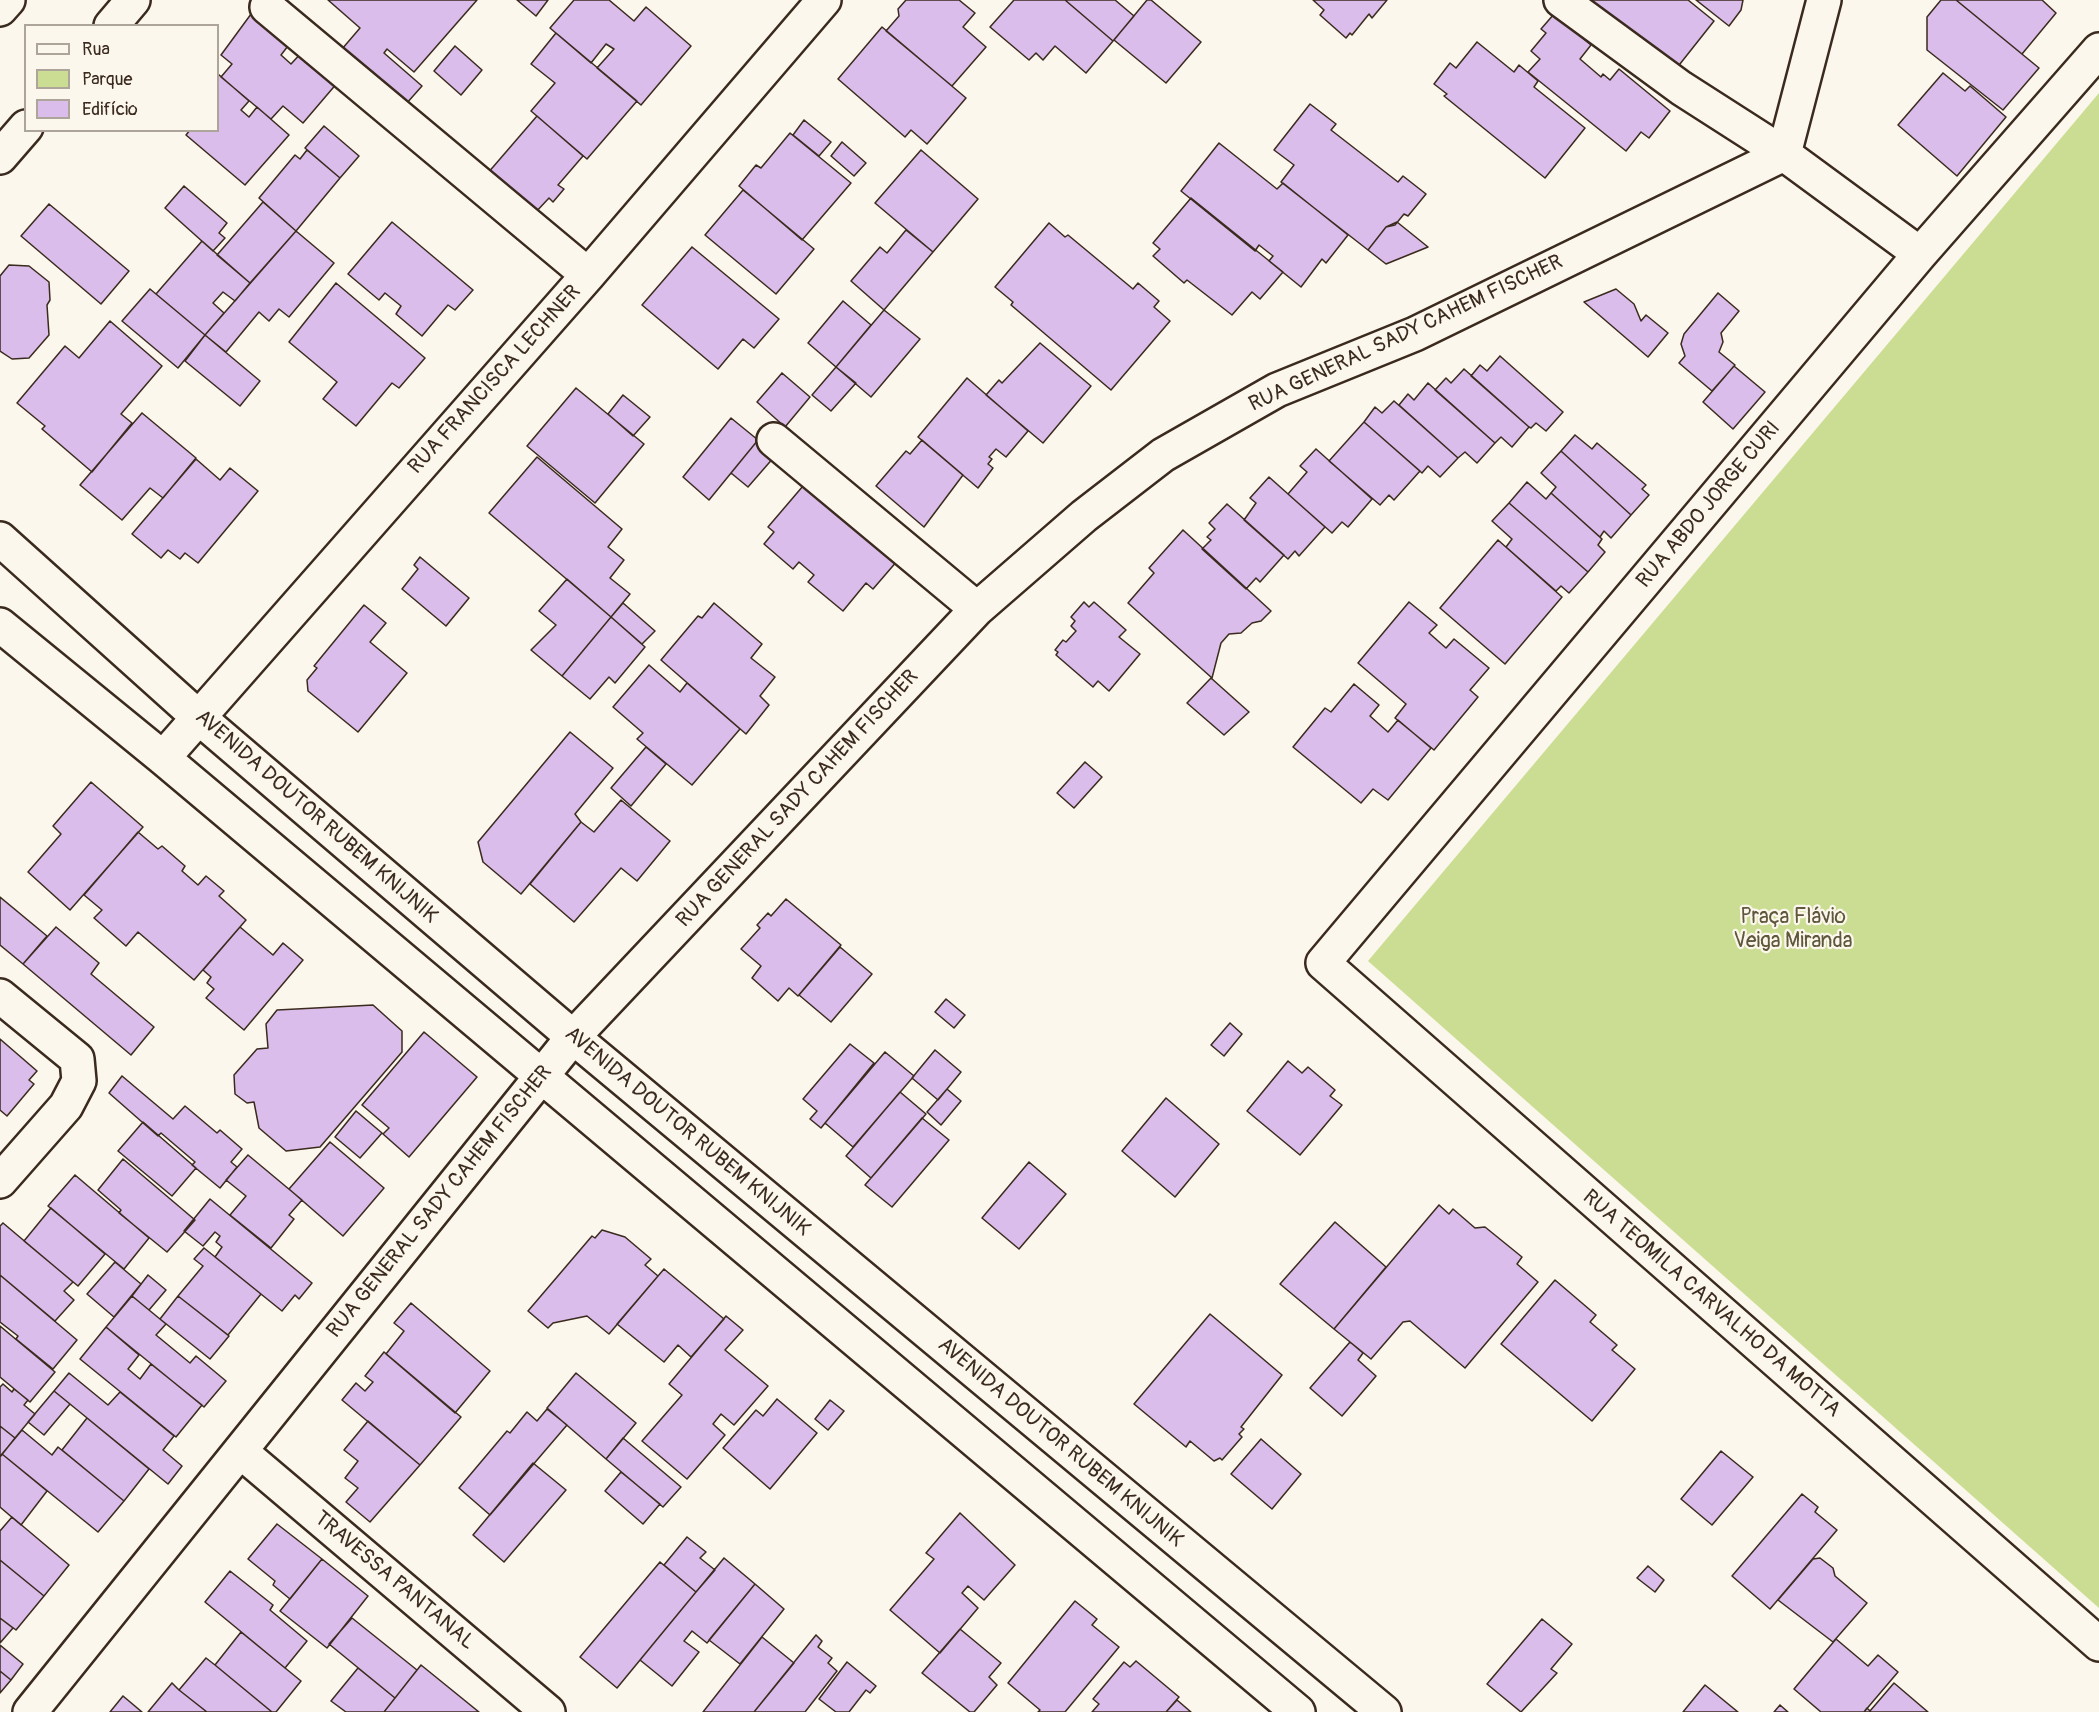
<!DOCTYPE html>
<meta charset="utf-8">
<style>
body{margin:0}
#map{position:relative;width:2099px;height:1712px;overflow:hidden;background:#fbf7ec;font-family:Pangolin,sans-serif}
canvas{display:block}
.legend{position:absolute;left:24px;top:24px;width:195px;height:108px;box-sizing:border-box;background:#fbf7ec;border:2px solid #aea59a;margin:0;padding:8px 10px;list-style:none;font-size:18px;color:#3b2a1e}
.legend li{display:flex;align-items:center;gap:12px;height:30px}
.legend b{width:30px;border:2px solid #aea59a}
</style>
<div id="map">
<canvas width="2099" height="1712"></canvas>
<ul class="legend">
<li><b style="height:8px;background:#fbf7ec"></b>Rua</li>
<li><b style="height:16px;background:#cadd92"></b>Parque</li>
<li><b style="height:16px;background:#dabdea"></b>Edifício</li>
</ul>
</div>
<script>
const ctx = document.querySelector('canvas').getContext('2d');
ctx.lineJoin = 'round';
function fill(path, color) { ctx.fillStyle = color; ctx.fill(path, 'evenodd'); }
const poly = rows => new Path2D(rows.map(r => 'M' + r).join(''));
function strokePath(path, color, width, dash) { ctx.strokeStyle = color; ctx.lineWidth = width; ctx.lineCap = dash ? 'butt' : 'round'; ctx.setLineDash(dash || []); ctx.stroke(path); }
function write(font, color, halo, rows, align = 'center') {
  ctx.font = font + ' Pangolin,sans-serif'; ctx.lineWidth = 4.5; ctx.setLineDash([]); ctx.textBaseline = 'middle'; ctx.strokeStyle = halo; ctx.fillStyle = color; for (const [text, x, y, turn = 0] of rows) {
    ctx.save(); ctx.translate(x, y); ctx.rotate((+turn || 0) * Math.PI / 180); ctx.textAlign = isNaN(turn) ? turn : align; if (halo) ctx.strokeText(text, 0, 0); ctx.fillText(text, 0, 0); ctx.restore();
  }
}
const green = poly([
 [2099,93,2099,1608,1368,961]
]);
const building = poly([
 [328,0,477,0,414,72,387,49,384,53,422,86,406,104,342,49,360,28,328,0],
 [517,0,548,0,536,16,517,0],
 [574,0,609,0,634,21,646,7,691,46,641,105,597,68,614,49,606,44,591,63,550,28,574,0],
 [906,0,959,0,975,13,963,27,986,47,952,86,886,31,899,16,898,9,906,0],
 [1014,0,1065,0,1113,41,1086,73,1055,46,1043,60,1036,53,1029,60,990,27,1014,0],
 [1065,0,1115,0,1134,16,1113,41,1065,0],
 [1147,0,1151,0,1201,42,1166,83,1114,40,1147,0],
 [1313,0,1387,0,1372,18,1369,14,1352,35,1350,33,1346,38,1320,15,1324,10,1313,0],
 [1583,0,1688,0,1714,21,1672,74,1583,0],
 [1696,0,1743,0,1741,10,1729,26,1696,0],
 [1941,0,1956,0,2039,68,2003,110,1927,50,1927,17,1941,0],
 [1956,0,2042,0,2056,13,2022,54,1956,0],
 [254,10,291,42,281,55,291,64,303,51,338,82,303,123,283,106,271,119,221,77,232,64,221,55,254,10],
 [1554,14,1591,45,1580,59,1601,77,1603,74,1610,80,1619,69,1670,111,1649,138,1641,132,1626,151,1528,72,1540,59,1531,51,1546,33,1541,29,1554,14],
 [882,27,966,98,927,144,911,130,905,137,838,79,882,27],
 [556,33,637,101,587,159,531,111,555,83,531,64,556,33],
 [1477,42,1514,72,1519,65,1538,81,1534,87,1585,128,1545,178,1444,96,1447,94,1434,84,1450,63,1456,68,1477,42],
 [455,46,482,70,461,95,434,71,455,46],
 [1943,73,1965,91,1970,86,2006,117,1957,176,1898,125,1943,73],
 [218,74,249,101,241,110,249,117,257,107,289,135,245,185,186,135,190,130,218,130,218,74],
 [1310,104,1336,124,1331,130,1398,182,1403,176,1426,194,1408,216,1404,214,1395,225,1386,227,1368,250,1281,182,1294,165,1274,150,1310,104],
 [537,116,583,156,558,185,564,189,553,202,549,198,534,214,487,174,537,116],
 [804,120,831,142,819,156,793,135,804,120],
 [324,126,359,156,340,178,305,148,324,126],
 [790,133,851,183,802,240,739,186,756,165,761,168,790,133],
 [842,142,866,163,854,176,831,156,842,142],
 [1219,143,1277,189,1283,183,1348,235,1326,263,1322,259,1301,287,1269,261,1273,256,1259,245,1255,251,1181,191,1219,143],
 [307,150,340,178,296,231,259,198,295,155,300,159,307,150],
 [921,150,978,199,933,252,875,203,921,150],
 [184,186,227,223,219,233,225,238,213,251,165,208,184,186],
 [743,190,814,249,776,294,705,235,743,190],
 [1191,198,1283,272,1260,299,1252,292,1232,315,1187,280,1184,283,1153,256,1160,249,1153,243,1191,198],
 [263,202,296,231,250,283,217,255,263,202],
 [49,204,129,271,101,304,21,236,49,204],
 [392,222,473,290,455,310,448,305,422,336,396,314,401,306,385,293,379,300,348,274,392,222],
 [1397,222,1428,247,1386,264,1368,250,1386,227,1397,222],
 [1049,223,1065,237,1068,235,1133,289,1138,283,1159,301,1154,307,1170,321,1111,390,1011,305,1013,302,995,287,1049,223],
 [906,230,933,252,884,310,851,281,880,247,887,253,906,230],
 [296,231,334,263,289,317,279,309,269,321,259,312,226,352,205,335,296,231],
 [202,241,250,283,235,301,223,292,213,303,224,313,205,335,156,294,202,241],
 [692,247,779,319,754,348,743,339,718,369,642,305,692,247],
 [9,265,29,266,49,282,50,300,47,305,49,335,29,358,12,359,0,351,0,276,9,265],
 [336,283,425,358,399,388,392,383,356,426,323,399,337,382,289,342,336,283],
 [150,289,205,335,178,368,122,321,150,289],
 [1616,289,1634,304,1641,321,1646,315,1668,333,1648,357,1584,302,1616,289],
 [1718,293,1739,311,1721,333,1723,342,1719,352,1735,365,1712,391,1679,363,1685,356,1681,344,1684,334,1718,293],
 [843,301,871,325,836,367,808,343,843,301],
 [884,310,920,339,871,397,836,367,884,310],
 [110,321,162,366,121,414,132,423,92,472,42,429,45,426,17,403,65,346,79,358,110,321],
 [205,335,260,381,240,406,185,361,205,335],
 [1040,343,1091,386,1043,443,986,395,999,380,1002,383,1040,343],
 [1500,356,1563,412,1546,431,1536,423,1531,428,1529,427,1471,376,1480,365,1487,371,1500,356],
 [1734,366,1765,392,1733,429,1703,402,1734,366],
 [836,367,856,383,831,411,812,395,836,367],
 [1464,369,1529,427,1512,447,1501,437,1495,443,1435,390,1446,378,1451,383,1464,369],
 [782,373,810,397,785,427,757,402,782,373],
 [967,378,1028,431,1006,457,996,449,989,457,992,459,988,464,993,468,978,488,918,437,967,378],
 [1428,383,1495,443,1477,463,1465,452,1458,458,1399,405,1408,394,1414,400,1428,383],
 [576,388,644,444,595,503,527,446,576,388],
 [623,395,650,417,633,436,608,414,623,395],
 [1394,401,1458,458,1440,477,1428,466,1422,473,1364,422,1375,407,1382,413,1394,401],
 [142,413,196,458,163,498,150,488,122,520,80,485,142,413],
 [731,418,758,440,709,500,683,477,731,418],
 [1364,422,1420,471,1394,500,1389,495,1380,505,1329,461,1364,422],
 [1575,435,1592,449,1597,443,1646,485,1642,489,1649,495,1631,515,1561,451,1575,435],
 [758,440,775,456,748,487,731,473,758,440],
 [922,440,963,475,924,527,876,486,906,451,910,454,922,440],
 [1316,449,1372,499,1348,527,1342,522,1332,533,1288,494,1307,472,1300,466,1316,449],
 [1561,451,1631,515,1611,538,1604,531,1600,537,1551,493,1556,487,1541,473,1561,451],
 [537,457,622,529,608,547,624,560,610,578,630,594,611,617,489,513,537,457],
 [196,459,220,480,230,468,258,491,198,563,185,553,180,559,168,550,161,558,132,534,196,459],
 [1269,477,1325,527,1299,556,1295,551,1288,559,1244,520,1256,503,1250,498,1269,477],
 [1527,482,1546,499,1551,493,1602,539,1598,545,1605,552,1588,572,1509,503,1527,482],
 [803,486,860,533,863,530,898,560,873,589,866,583,843,611,808,582,814,575,799,562,793,569,764,544,774,532,768,527,803,486],
 [1509,503,1588,572,1569,593,1561,586,1556,591,1506,547,1512,539,1492,521,1509,503],
 [1227,504,1284,555,1260,582,1256,578,1246,589,1202,549,1211,540,1207,537,1215,529,1209,523,1227,504],
 [1183,530,1271,611,1261,621,1252,623,1241,633,1229,634,1221,643,1212,678,1128,603,1154,573,1149,568,1183,530],
 [1498,540,1562,597,1505,664,1440,608,1498,540],
 [420,557,469,598,446,626,402,589,418,569,414,565,420,557],
 [567,579,611,617,562,676,531,650,556,625,539,611,567,579],
 [1084,602,1089,607,1094,602,1126,630,1119,637,1140,654,1109,691,1098,681,1093,687,1056,655,1058,652,1055,650,1063,640,1066,642,1076,631,1071,626,1075,621,1071,617,1084,602],
 [1409,602,1437,625,1429,633,1446,648,1454,639,1489,668,1470,690,1478,697,1434,750,1395,718,1406,704,1358,663,1409,602],
 [623,603,655,631,642,644,611,617,623,603],
 [714,603,762,644,751,658,775,677,760,696,769,705,746,734,661,660,698,616,702,618,714,603],
 [364,605,386,623,370,642,407,673,358,732,308,691,307,680,317,668,314,666,364,605],
 [611,617,645,647,615,683,609,677,590,699,562,676,611,617],
 [649,665,680,692,687,683,740,729,692,785,637,739,643,733,613,707,649,665],
 [1211,678,1249,712,1224,735,1187,703,1211,678],
 [1354,684,1379,705,1370,716,1388,732,1398,720,1431,748,1388,800,1373,789,1361,803,1293,747,1325,708,1331,712,1354,684],
 [570,732,613,768,575,814,581,822,521,894,483,862,478,842,570,732],
 [646,747,666,764,631,806,611,788,646,747],
 [1085,762,1102,777,1074,808,1057,793,1085,762],
 [91,782,143,827,70,910,28,872,61,834,53,826,91,782],
 [621,800,670,841,637,881,621,868,574,922,530,884,581,822,594,832,621,800],
 [138,832,158,849,162,846,185,866,182,871,198,885,206,876,224,891,219,896,246,920,194,980,138,932,126,946,94,918,102,910,84,895,138,832],
 [0,897,47,936,23,964,0,945,0,897],
 [786,899,841,945,798,996,789,988,778,1001,752,978,761,966,741,949,760,928,757,925,768,913,771,916,786,899],
 [56,927,99,963,91,974,154,1027,131,1055,23,964,56,927],
 [240,927,273,955,283,943,303,960,244,1030,206,998,214,989,207,983,211,977,203,970,240,927],
 [840,947,872,974,831,1022,799,995,840,947],
 [946,999,965,1015,954,1028,935,1012,946,999],
 [373,1005,402,1031,402,1052,320,1147,286,1151,259,1128,254,1102,247,1103,235,1094,234,1075,257,1049,268,1048,266,1024,277,1010,373,1005],
 [1230,1023,1242,1034,1224,1056,1211,1045,1230,1023],
 [424,1032,477,1077,409,1157,383,1134,389,1128,362,1105,424,1032],
 [0,1039,37,1071,29,1080,34,1084,7,1116,0,1110,0,1039],
 [850,1044,874,1063,821,1128,810,1119,817,1111,803,1099,850,1044],
 [935,1050,961,1072,938,1100,912,1078,935,1050],
 [885,1052,914,1076,853,1147,825,1123,885,1052],
 [1288,1061,1302,1073,1308,1067,1335,1090,1330,1096,1342,1105,1300,1155,1247,1111,1288,1061],
 [122,1076,173,1119,185,1106,217,1133,220,1130,242,1149,231,1162,237,1167,220,1188,192,1165,195,1162,161,1133,158,1136,109,1093,122,1076],
 [947,1089,961,1101,941,1125,927,1112,947,1089],
 [900,1092,926,1114,871,1178,846,1156,900,1092],
 [1166,1098,1219,1144,1175,1197,1122,1151,1166,1098],
 [356,1111,382,1133,360,1158,335,1137,356,1111],
 [922,1118,949,1140,892,1207,865,1185,922,1118],
 [143,1122,196,1168,172,1196,118,1151,143,1122],
 [330,1142,384,1188,343,1236,289,1189,330,1142],
 [248,1155,302,1200,289,1215,294,1219,271,1248,230,1215,246,1196,226,1180,248,1155],
 [123,1159,195,1220,167,1252,119,1213,121,1210,98,1190,123,1159],
 [1029,1162,1066,1194,1019,1249,982,1218,1029,1162],
 [75,1175,149,1238,124,1269,48,1206,75,1175],
 [210,1199,312,1283,299,1299,295,1295,282,1311,215,1257,222,1247,216,1242,220,1236,215,1232,203,1246,184,1231,210,1199],
 [1439,1205,1449,1214,1453,1209,1475,1228,1485,1227,1522,1257,1517,1264,1538,1282,1465,1368,1410,1321,1403,1322,1371,1359,1334,1329,1439,1205],
 [51,1208,105,1254,78,1286,24,1241,51,1208],
 [1335,1222,1386,1267,1334,1329,1280,1284,1335,1222],
 [3,1223,73,1282,64,1291,74,1300,55,1321,0,1275,0,1226,3,1223],
 [602,1230,625,1237,651,1259,645,1265,658,1276,609,1334,587,1316,553,1323,548,1328,528,1311,592,1236,595,1238,602,1230],
 [204,1248,261,1294,228,1335,178,1296,203,1266,194,1259,204,1248],
 [115,1262,141,1284,114,1317,87,1294,115,1262],
 [664,1269,724,1319,691,1357,678,1345,664,1362,617,1324,664,1269],
 [0,1275,77,1340,53,1369,16,1339,18,1336,0,1322,0,1275],
 [148,1275,166,1290,149,1310,132,1296,148,1275],
 [1555,1280,1596,1315,1590,1322,1617,1345,1612,1350,1635,1369,1592,1421,1501,1344,1555,1280],
 [132,1296,166,1324,156,1335,190,1363,196,1356,226,1381,204,1407,106,1327,132,1296],
 [178,1296,229,1336,210,1359,160,1319,178,1296],
 [411,1303,490,1371,455,1413,386,1354,404,1331,394,1323,411,1303],
 [1210,1314,1282,1375,1241,1427,1244,1429,1239,1434,1242,1437,1222,1460,1220,1458,1214,1461,1190,1441,1186,1447,1134,1404,1210,1314],
 [726,1316,743,1330,725,1350,768,1386,734,1425,721,1414,713,1424,725,1435,687,1479,642,1441,682,1395,669,1384,726,1316],
 [0,1326,55,1372,30,1402,0,1377,0,1326],
 [106,1327,139,1355,128,1369,140,1379,151,1364,202,1405,176,1437,80,1359,106,1327],
 [1350,1342,1363,1353,1358,1360,1376,1376,1342,1416,1310,1388,1350,1342],
 [384,1352,461,1417,420,1465,342,1400,356,1383,365,1391,373,1382,365,1376,384,1352],
 [69,1373,108,1405,120,1392,174,1436,163,1450,182,1466,168,1484,54,1391,69,1373],
 [576,1373,636,1423,606,1459,547,1408,576,1373],
 [3,1384,12,1392,14,1389,28,1400,24,1405,35,1414,15,1438,0,1426,0,1387,3,1384],
 [54,1391,70,1404,44,1435,28,1422,54,1391],
 [777,1399,817,1433,770,1489,723,1448,756,1410,763,1416,777,1399],
 [830,1400,844,1411,828,1430,815,1419,830,1400],
 [547,1409,567,1425,490,1515,459,1488,507,1431,510,1433,527,1412,537,1421,547,1409],
 [87,1418,149,1469,124,1501,62,1450,87,1418],
 [368,1421,420,1465,370,1522,346,1502,358,1488,345,1478,358,1461,344,1450,368,1421],
 [0,1426,15,1438,0,1457,0,1426],
 [22,1430,52,1455,58,1447,124,1501,98,1532,2,1454,22,1430],
 [623,1438,681,1487,663,1507,606,1459,623,1438],
 [1261,1439,1301,1474,1272,1509,1231,1474,1261,1439],
 [1721,1451,1753,1477,1712,1525,1681,1499,1721,1451],
 [2,1454,47,1491,21,1525,0,1507,0,1457,2,1454],
 [533,1463,566,1490,504,1562,473,1535,533,1463],
 [621,1472,660,1504,643,1524,605,1491,621,1472],
 [1802,1494,1818,1507,1815,1512,1837,1530,1770,1609,1732,1576,1802,1494],
 [960,1513,1015,1565,984,1600,968,1586,962,1593,978,1608,940,1653,890,1610,934,1559,926,1553,960,1513],
 [12,1517,69,1565,44,1596,0,1560,0,1531,12,1517],
 [277,1524,322,1559,290,1599,273,1585,275,1581,248,1559,277,1524],
 [687,1537,706,1552,700,1558,715,1570,696,1592,664,1565,687,1537],
 [724,1558,755,1584,707,1643,692,1631,684,1641,699,1652,672,1686,640,1660,724,1558],
 [1820,1558,1833,1568,1835,1576,1867,1603,1833,1642,1778,1600,1813,1559,1820,1558],
 [322,1559,368,1596,327,1648,280,1611,322,1559],
 [0,1560,44,1596,16,1630,0,1618,0,1560],
 [660,1562,696,1592,617,1688,580,1657,660,1562],
 [1648,1566,1664,1580,1655,1592,1637,1578,1648,1566],
 [230,1571,273,1605,270,1610,307,1641,285,1668,205,1602,230,1571],
 [755,1584,784,1609,740,1664,709,1640,755,1584],
 [1075,1601,1097,1619,1092,1625,1119,1647,1065,1712,1038,1712,1040,1710,1008,1683,1075,1601],
 [0,1618,13,1628,0,1643,0,1618],
 [352,1618,417,1670,395,1698,329,1644,352,1618],
 [1542,1619,1572,1644,1551,1669,1557,1673,1521,1712,1487,1684,1542,1619],
 [960,1629,1001,1663,989,1677,997,1685,974,1712,970,1712,922,1673,960,1629],
 [241,1632,301,1681,276,1712,272,1712,215,1665,241,1632],
 [816,1635,822,1641,818,1647,832,1658,828,1663,837,1671,805,1712,754,1712,816,1635],
 [762,1637,794,1663,754,1712,703,1712,762,1637],
 [1836,1639,1868,1666,1878,1655,1898,1672,1864,1712,1821,1712,1794,1689,1836,1639],
 [0,1645,23,1664,11,1680,0,1671,0,1645],
 [206,1658,215,1665,272,1712,207,1712,179,1690,206,1658],
 [1136,1661,1179,1697,1166,1712,1092,1712,1099,1704,1093,1699,1124,1662,1130,1667,1136,1661],
 [847,1662,876,1686,870,1693,866,1690,849,1712,836,1712,819,1699,847,1662],
 [421,1665,479,1712,384,1712,421,1665],
 [358,1668,395,1698,384,1712,346,1712,331,1701,358,1668],
 [0,1671,11,1680,0,1693,0,1671],
 [172,1683,179,1690,207,1712,148,1712,172,1683],
 [1894,1683,1928,1712,1864,1712,1867,1708,1870,1711,1894,1683],
 [1705,1685,1738,1712,1683,1712,1705,1685],
 [123,1696,142,1712,110,1712,123,1696],
 [1177,1700,1191,1712,1166,1712,1177,1700],
 [1780,1705,1788,1712,1774,1712,1780,1705]
]);
const minor = poly([
 [1561,0,1681,88,1784,154,1920,254],
 [267,7,588,275],
 [0,9,8,0],
 [111,26,133,0],
 [2099,50,1920,254,1323,963,2099,1644],
 [1784,154,1824,0],
 [0,157,26,127],
 [774,440,977,609],
 [0,539,197,716,573,1037,1384,1712],
 [0,625,163,758,1298,1712],
 [163,758,588,275,824,0],
 [0,996,77,1059,79,1081,66,1106,0,1181],
 [240,1451,548,1712],
 [30,1712,573,1037,977,609,1084,516,1163,455,1277,390,1415,334,1784,154]
]);
const streetNames = [
 ["RUA GENERAL SADY CAHEM FISCHER",1406,334,-25],
 ["RUA FRANCISCA LECHNER",495,380,-48],
 ["RUA ABDO JORGE CURI",1709,505,-50],
 ["RUA GENERAL SADY CAHEM FISCHER",798,799,-47],
 ["AVENIDA DOUTOR RUBEM KNIJNIK",316,817,41],
 ["AVENIDA DOUTOR RUBEM KNIJNIK",687,1132,40],
 ["RUA GENERAL SADY CAHEM FISCHER",440,1202,-51],
 ["RUA TEOMILA CARVALHO DA MOTTA",1711,1304,41],
 ["AVENIDA DOUTOR RUBEM KNIJNIK",1060,1443,40],
 ["TRAVESSA PANTANAL",394,1581,40]
];
const parkNames = [
 ["Praça Flávio",1793,918],
 ["Veiga Miranda",1793,942]
];
fill(green, '#cadd92');
fill(building, '#dabdea');
strokePath(building, '#3b2a1e', 1.5);
strokePath(minor, '#3b2a1e', 38);
strokePath(minor, '#fbf7ec', 33);
write('21px', '#3b2a1e', '#fbf7ec', streetNames);
write('21px', '#5f573b', '#fbf7ec', parkNames);
</script>
